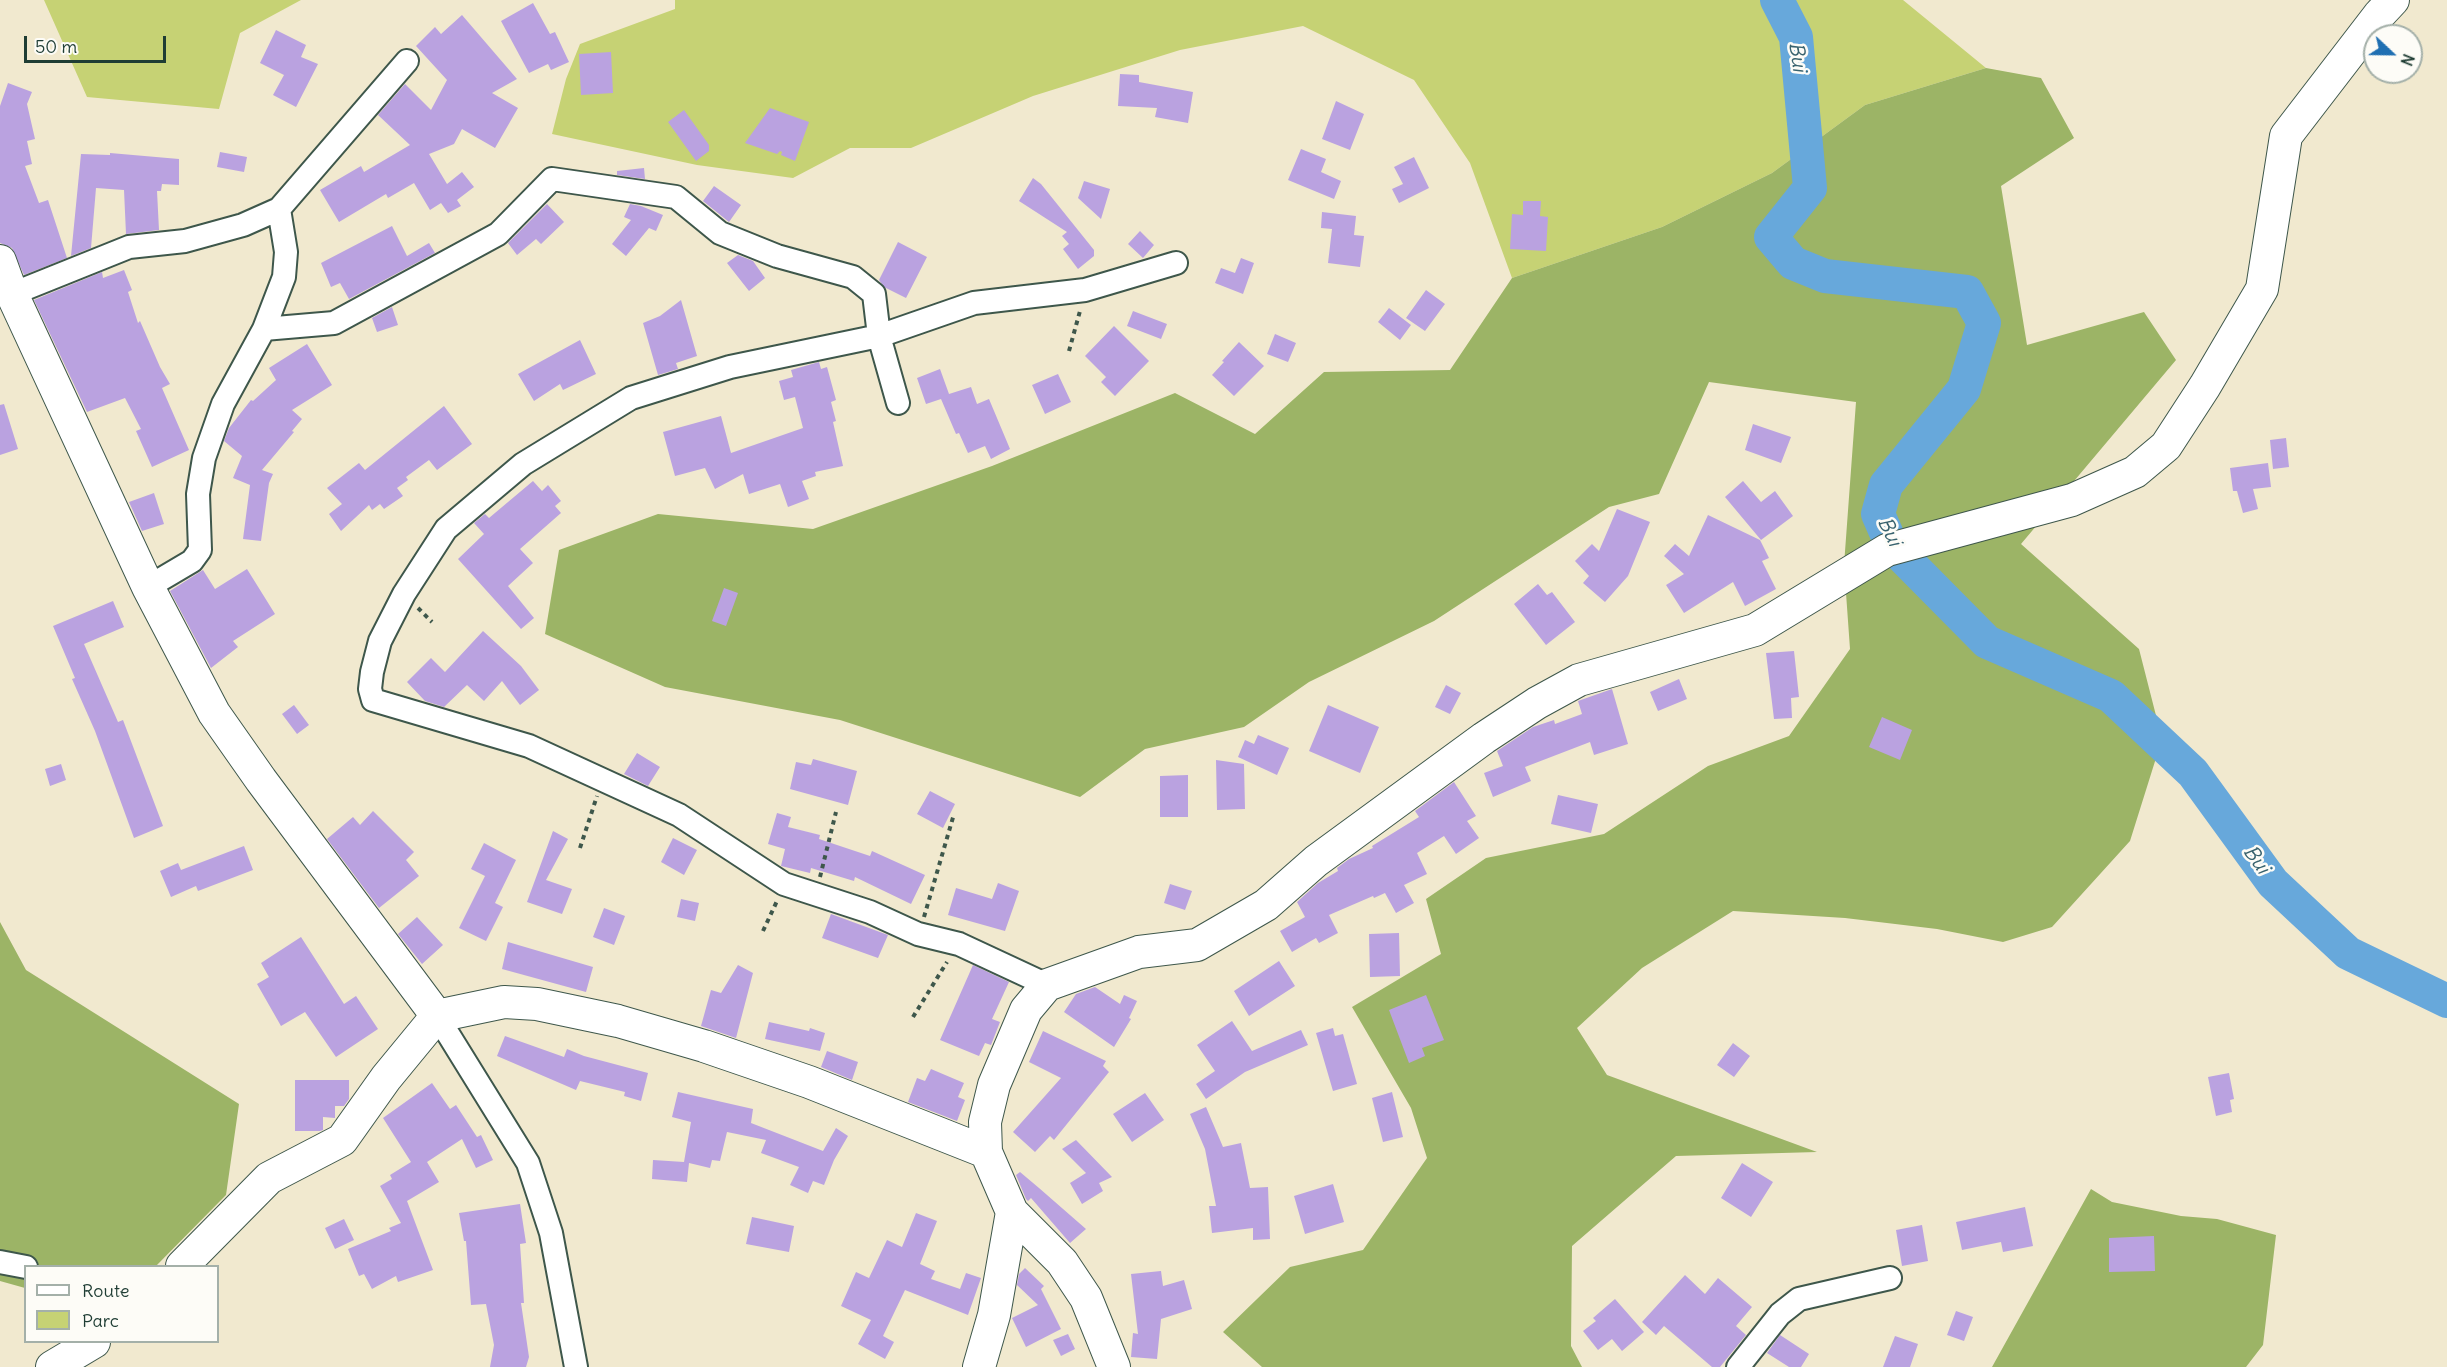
<!DOCTYPE html>
<style>
body{margin:0}
#map{position:relative;width:2447px;height:1367px;overflow:hidden;background:#f1e9cf;font-family:Delius,sans-serif}
canvas{display:block}
.legend{position:absolute;left:24px;top:1265px;width:195px;height:78px;box-sizing:border-box;background:#fdfcf7;border:2px solid #a4b0a9;margin:0;padding:8px 10px;list-style:none;font-size:18px;color:#1f3d34}
.legend li{display:flex;align-items:center;gap:12px;height:30px}
.legend b{width:30px;border:2px solid #a4b0a9}
.north{position:absolute;left:2363px;top:24px;width:60px;height:60px;box-sizing:border-box;background:#fdfcf7;border:2px solid #a4b0a9;border-radius:50%;rotate:112deg;font-size:16px;font-weight:700;line-height:24px;text-align:center;color:#1f3d34}
.north::after{content:'';display:block;margin:auto;width:21px;height:27px;background:#1f6fb2;clip-path:polygon(50% 0,100% 100%,50% 72%,0 100%)}
.scale{position:absolute;left:24px;top:36px;width:142px;height:27px;box-sizing:border-box;border:3px solid #1f3d34;border-top:0;padding-left:8px;font-size:18px;line-height:21px;white-space:nowrap;color:#1f3d34;-webkit-text-stroke:4px #fdfcf7;paint-order:stroke}
</style>
<div id="map">
<canvas width="2447" height="1367"></canvas>
<ul class="legend">
<li><b style="height:8px;background:#fff"></b>Route</li>
<li><b style="height:16px;background:#c6d274"></b>Parc</li>
</ul>
<div class="north">N</div>
<div class="scale">50 m</div>
</div>
<script>
const ctx = document.querySelector('canvas').getContext('2d');
ctx.lineJoin = 'round';
function fill(path, color) { ctx.fillStyle = color; ctx.fill(path, 'evenodd'); }
const poly = rows => new Path2D(rows.map(r => 'M' + r).join(''));
function strokePath(path, color, width, dash) { ctx.strokeStyle = color; ctx.lineWidth = width; ctx.lineCap = dash ? 'butt' : 'round'; ctx.setLineDash(dash || []); ctx.stroke(path); }
function write(font, color, halo, rows, align = 'center') {
  ctx.font = font + ' Delius,sans-serif'; ctx.lineWidth = 5; ctx.setLineDash([]); ctx.textBaseline = 'middle'; ctx.strokeStyle = halo; ctx.fillStyle = color; for (const [text, x, y, turn = 0] of rows) {
    ctx.save(); ctx.translate(x, y); ctx.rotate((+turn || 0) * Math.PI / 180); ctx.textAlign = isNaN(turn) ? turn : align; if (halo) ctx.strokeText(text, 0, 0); ctx.fillText(text, 0, 0); ctx.restore();
  }
}
const green = poly([
 [44,0,301,0,240,33,219,109,87,97],
 [675,0,1903,0,1986,68,1865,105,1772,173,1662,227,1512,278,1470,163,1414,80,1303,26,1180,50,1033,96,911,148,850,148,793,178,697,165,552,134,566,79,580,44,675,9]
]);
const forest = poly([
 [1986,68,2041,78,2074,138,2001,186,2027,345,2144,312,2176,360,2021,544,2139,649,2162,739,2130,841,2052,927,2003,942,1937,929,1845,918,1733,911,1642,968,1577,1028,1607,1075,1817,1152,1676,1156,1572,1246,1571,1346,1582,1367,1262,1367,1223,1332,1290,1267,1363,1250,1427,1158,1411,1108,1352,1007,1441,954,1426,899,1486,858,1604,834,1708,766,1789,736,1850,649,1844,565,1856,402,1709,382,1659,494,1609,507,1434,621,1309,682,1244,727,1145,749,1080,797,840,720,665,687,545,634,559,550,658,514,813,529,992,466,1175,393,1255,434,1324,372,1450,370,1512,278,1662,227,1772,173,1865,105],
 [0,922,26,970,239,1104,226,1195,156,1266,26,1266,25,1288,0,1281],
 [2091,1189,2112,1202,2181,1216,2217,1219,2276,1235,2263,1345,2246,1367,1992,1367]
]);
const river = poly([
 [1777,0,1796,37,1810,188,1771,237,1793,263,1825,276,1967,292,1984,323,1964,389,1886,485,1878,514,1892,546,1987,642,2111,696,2193,773,2273,883,2348,953,2447,1001]
]);
const building = poly([
 [533,3,550,34,555,32,569,62,551,70,548,64,529,73,501,21],
 [462,15,517,79,492,93,518,108,495,148,462,129,454,144,429,154,447,184,462,172,474,187,457,200,461,206,448,213,441,203,430,210,414,183,388,198,386,194,339,222,320,190,361,166,364,172,410,145,378,115,405,84,431,110,447,80,416,46,435,27,441,34],
 [276,30,306,45,301,57,318,64,296,107,273,95,284,75,260,63],
 [611,52,613,93,581,95,579,54],
 [1120,74,1139,75,1139,82,1193,92,1188,123,1155,117,1157,108,1118,106],
 [8,83,32,92,27,104,35,139,27,141,32,164,25,166,39,203,48,200,67,258,24,275,12,248,0,243,0,106],
 [1336,101,1364,114,1350,150,1322,139],
 [770,108,809,122,795,161,781,155,782,152,780,151,777,154,745,143],
 [684,110,709,145,709,151,696,161,668,122],
 [1301,149,1326,159,1321,172,1341,181,1334,199,1288,180],
 [220,152,247,157,244,172,217,167],
 [110,153,179,159,179,185,162,184,161,191,157,191,159,230,126,234,124,190,96,188,91,248,71,256,81,154,110,155],
 [1414,157,1429,188,1399,203,1392,189,1403,184,1394,167],
 [644,168,645,179,617,175,617,171],
 [1033,178,1041,184,1094,250,1094,256,1078,269,1063,249,1069,244,1062,236,1067,232,1019,201],
 [1084,181,1110,189,1101,219,1078,198],
 [714,186,741,205,729,222,703,201],
 [1523,201,1541,201,1540,216,1548,217,1546,251,1510,249,1512,214,1523,215],
 [547,204,564,222,541,244,536,239,517,255,508,243],
 [630,204,641,206,663,215,656,231,649,228,626,256,612,244,631,220,624,217],
 [1322,212,1356,216,1354,235,1364,236,1360,267,1328,263,1332,229,1321,228],
 [392,226,407,256,429,243,435,253,349,299,340,283,331,287,321,263],
 [1140,231,1154,245,1143,258,1128,244],
 [898,242,927,257,906,298,884,287,879,280],
 [738,255,753,261,765,278,749,291,727,263],
 [1241,258,1254,263,1243,294,1215,283,1221,268,1235,273],
 [124,270,132,290,128,292,138,323,140,321,160,367,170,384,162,388,189,450,152,467,136,431,141,429,125,398,87,412,34,300,102,272,103,278],
 [1426,290,1445,304,1425,331,1406,318],
 [681,300,697,356,676,363,678,369,658,375,643,323,660,316],
 [392,307,398,325,377,332,372,318],
 [1389,308,1411,325,1400,340,1378,322],
 [1133,311,1167,324,1161,339,1127,326],
 [1114,326,1149,361,1115,396,1101,382,1106,377,1085,356],
 [1275,334,1296,343,1288,362,1267,354],
 [580,340,596,374,563,390,560,384,534,401,518,374],
 [1239,342,1264,366,1234,396,1212,375,1224,362,1222,361],
 [307,344,332,385,292,410,302,419,292,431,294,432,262,470,273,474,269,483,261,541,243,539,250,485,233,478,242,456,224,441,229,428,251,400,253,401,276,380,269,368],
 [819,362,821,369,827,367,836,400,831,402,836,421,833,422,843,466,815,472,816,476,802,481,809,499,788,507,780,484,749,494,743,474,715,489,705,468,675,476,663,432,721,416,731,453,803,428,795,397,784,400,779,381,793,377,791,370],
 [940,369,949,394,971,387,977,404,989,399,1010,449,991,459,985,446,968,453,959,433,956,434,941,399,926,404,917,378],
 [1058,374,1071,402,1045,414,1032,385],
 [4,404,18,449,0,455,0,405],
 [444,406,472,444,437,470,429,460,406,477,408,480,397,488,403,496,384,509,380,504,372,510,369,505,341,531,329,514,342,504,327,488,359,463,365,470],
 [1753,424,1791,437,1781,463,1745,450],
 [2286,438,2289,467,2273,469,2270,440],
 [2268,463,2271,487,2253,489,2258,509,2243,513,2237,491,2233,491,2230,468],
 [533,481,542,491,548,485,561,501,555,506,561,513,520,549,533,563,508,586,534,618,521,629,458,559,484,534,474,523,485,514,489,518],
 [1743,481,1761,502,1775,491,1793,516,1761,540,1725,497],
 [154,493,164,524,142,531,129,502],
 [1617,509,1650,522,1628,576,1605,602,1583,583,1589,576,1575,561,1592,544,1599,551],
 [1708,515,1760,540,1769,558,1762,561,1776,589,1745,606,1733,582,1684,613,1666,585,1684,574,1664,556,1675,544,1689,556],
 [247,569,275,614,233,641,238,647,211,668,170,591,203,570,215,589],
 [1538,584,1547,595,1552,592,1575,622,1546,645,1514,604],
 [724,588,738,593,726,626,712,621],
 [113,601,124,627,84,644,118,722,123,720,163,826,134,838,95,731,72,679,75,678,53,626],
 [483,631,521,666,539,690,520,705,502,681,484,701,467,685,444,707,425,701,407,682,431,658,445,672],
 [1794,651,1799,697,1791,698,1792,718,1774,719,1766,653],
 [1679,679,1687,699,1658,711,1650,692],
 [1446,685,1461,693,1450,714,1435,707],
 [1612,689,1628,744,1594,755,1590,742,1525,767,1531,781,1493,797,1484,773,1503,766,1497,751,1533,727,1554,720,1555,724,1582,714,1578,701],
 [294,705,309,725,297,734,282,714],
 [1328,705,1379,727,1360,773,1309,751],
 [1882,717,1912,730,1900,760,1869,747],
 [1258,735,1289,748,1277,775,1238,757,1245,740,1254,744],
 [637,753,660,767,648,786,624,774],
 [813,759,857,771,848,805,790,789,796,762,811,765],
 [1216,760,1244,764,1245,809,1217,810],
 [61,764,66,780,50,786,45,769],
 [1188,775,1188,817,1160,817,1160,776],
 [1454,782,1476,816,1467,821,1479,838,1456,854,1444,836,1417,853,1427,874,1404,885,1414,903,1396,913,1385,893,1374,898,1373,896,1329,915,1338,933,1319,943,1316,938,1292,952,1280,931,1305,917,1297,902,1318,883,1338,871,1337,868,1349,859,1373,848,1372,846,1419,817,1415,811],
 [930,791,955,804,943,828,917,814],
 [1558,795,1598,804,1591,833,1551,824],
 [373,811,414,852,406,860,419,876,379,908,327,839,353,817,360,825],
 [777,813,791,817,788,827,820,835,819,839,870,856,872,851,925,875,911,904,855,877,854,881,811,868,810,873,781,866,785,849,768,844],
 [553,831,568,839,546,880,572,889,562,914,527,902],
 [673,838,697,850,684,875,661,862],
 [484,843,516,860,495,903,503,907,486,941,459,928,485,876,471,869],
 [244,846,253,870,198,891,196,886,171,897,160,871,178,863,181,870],
 [998,883,1019,891,1005,931,948,915,956,888,992,899],
 [1170,884,1192,891,1185,910,1164,903],
 [681,899,699,903,695,921,677,917],
 [604,908,625,916,614,945,593,937],
 [831,914,888,935,878,958,822,938],
 [417,917,443,945,422,964,398,934],
 [1399,933,1400,976,1370,977,1369,934],
 [301,937,344,1004,356,996,378,1029,336,1057,305,1012,281,1026,257,984,269,977,261,963],
 [508,942,593,967,586,992,502,969],
 [1279,961,1295,986,1249,1016,1234,991],
 [738,965,753,973,736,1038,701,1026,711,990,721,993],
 [973,965,1009,982,992,1019,1000,1022,991,1045,985,1043,979,1056,940,1040],
 [1095,987,1120,1004,1124,995,1137,1001,1129,1018,1131,1019,1114,1047,1064,1012,1076,994],
 [1426,995,1444,1040,1422,1048,1425,1056,1409,1063,1389,1010],
 [1232,1021,1252,1051,1301,1030,1308,1045,1245,1072,1206,1099,1196,1084,1215,1071,1197,1045],
 [769,1022,809,1031,810,1028,825,1033,820,1051,765,1039],
 [1333,1028,1335,1036,1343,1034,1357,1084,1333,1091,1316,1033],
 [1043,1031,1106,1061,1103,1066,1109,1072,1054,1140,1050,1136,1035,1152,1013,1132,1061,1078,1029,1062],
 [505,1036,564,1057,567,1049,584,1056,648,1073,641,1101,624,1096,625,1092,580,1081,576,1090,497,1056],
 [1733,1043,1750,1056,1734,1077,1717,1065],
 [827,1051,858,1062,852,1080,821,1067],
 [931,1069,964,1083,958,1097,965,1100,957,1121,908,1102,917,1078,925,1081],
 [2229,1073,2234,1099,2230,1100,2232,1112,2216,1116,2208,1077],
 [295,1080,349,1080,349,1099,344,1106,335,1106,335,1118,323,1117,323,1130,320,1131,295,1131],
 [432,1083,450,1109,456,1105,477,1137,481,1135,493,1160,476,1168,462,1139,427,1162,439,1182,407,1201,433,1270,398,1282,396,1276,372,1289,364,1274,359,1276,348,1249,391,1231,389,1228,401,1223,380,1186,392,1179,390,1175,411,1162,383,1118],
 [678,1092,753,1109,751,1123,823,1151,836,1128,848,1136,834,1160,824,1185,813,1181,808,1193,790,1185,799,1167,761,1153,766,1140,727,1132,720,1161,712,1160,710,1168,689,1163,687,1182,652,1179,653,1160,684,1162,691,1122,672,1117],
 [1392,1092,1403,1137,1383,1142,1372,1098],
 [1145,1093,1164,1120,1132,1142,1113,1114],
 [1206,1107,1223,1147,1241,1143,1250,1188,1268,1187,1270,1239,1253,1240,1253,1228,1212,1233,1209,1206,1216,1206,1205,1149,1190,1114],
 [1076,1140,1112,1177,1099,1183,1103,1191,1082,1204,1070,1183,1086,1173,1062,1149],
 [1742,1163,1773,1182,1751,1217,1721,1198],
 [1020,1172,1039,1188,1086,1229,1070,1243,1031,1198,1028,1201,1026,1199,1016,1175],
 [1333,1184,1344,1222,1305,1234,1294,1196],
 [520,1204,526,1243,520,1244,524,1303,521,1303,529,1357,526,1367,490,1367,494,1345,486,1304,471,1305,466,1241,464,1241,459,1213],
 [2025,1207,2033,1246,2003,1252,2001,1242,1962,1250,1956,1222],
 [916,1213,937,1221,920,1264,935,1271,931,1279,960,1289,966,1273,981,1278,968,1315,905,1290,883,1336,894,1342,885,1359,858,1344,871,1320,841,1306,856,1272,869,1278,887,1240,902,1247],
 [752,1217,794,1226,789,1252,746,1244],
 [344,1219,354,1240,335,1249,325,1228],
 [1922,1225,1928,1261,1902,1266,1896,1230],
 [2154,1236,2155,1271,2109,1272,2109,1238],
 [1025,1268,1044,1286,1041,1289,1061,1329,1026,1347,1012,1318,1038,1305,1017,1285,1019,1274],
 [1161,1271,1163,1286,1184,1280,1192,1309,1161,1319,1157,1359,1131,1357,1133,1333,1138,1334,1131,1274],
 [1685,1275,1705,1294,1718,1278,1752,1307,1736,1326,1746,1335,1720,1367,1712,1367,1664,1326,1656,1335,1642,1322],
 [1615,1299,1644,1332,1622,1351,1612,1339,1598,1350,1583,1331,1596,1321,1593,1318],
 [1956,1311,1973,1317,1964,1341,1947,1335],
 [1068,1334,1075,1349,1061,1356,1053,1340],
 [1780,1335,1809,1354,1801,1367,1789,1367,1767,1353],
 [1895,1336,1918,1344,1910,1367,1883,1367]
]);
const path = poly([
 [1069,351,1080,311],
 [418,608,432,622],
 [580,848,597,796],
 [820,877,836,812],
 [924,917,954,814],
 [763,931,777,901],
 [913,1017,947,962]
]);
const street = poly([
 [12,294,129,247,185,241,243,225,279,209,407,61],
 [264,329,334,323,498,234,552,179,676,197,720,233,777,256,853,277,874,294,879,336,898,403],
 [148,587,192,561,200,550,198,494,204,458,223,404,264,329,284,277,286,252,279,209],
 [1047,985,959,944,918,934,870,912,784,884,679,815,529,746,373,700,370,689,372,672,380,641,404,594,446,529,523,464,631,398,730,367,879,336,974,303,1085,290,1176,263],
 [437,1016,528,1163,551,1233,576,1367],
 [0,1262,26,1267],
 [1738,1367,1780,1314,1799,1299,1890,1278]
]);
const secondary = poly([
 [0,261,12,294,148,587,214,713,261,780,437,1016],
 [182,1266,269,1178,342,1140,386,1078,437,1016,504,1002,537,1004,618,1021,704,1046,809,1082,986,1152],
 [52,1367,94,1342],
 [979,1367,994,1315,1012,1212],
 [1114,1367,1086,1298,1062,1262,1012,1212,986,1152,985,1122,994,1085,1026,1010,1047,985,1139,952,1197,945,1266,905,1316,861,1484,738,1537,703,1579,680,1755,630,1887,550,2072,500,2135,472,2166,446,2205,386,2262,289,2286,136,2379,15,2393,0]
]);
const waterNames = [
 ["Bui",1797,57,82],
 ["Bui",1889,532,64],
 ["Bui",2256,860,54]
];
fill(green, '#c6d274');
fill(forest, '#9cb466');
strokePath(river, '#67a8db', 34);
fill(building, '#baa2e0');
strokePath(street, '#3e574b', 26);
strokePath(secondary, '#3e574b', 34);
strokePath(path, '#3e574b', 4, [4.5, 4.5]);
strokePath(street, '#fff', 22);
strokePath(secondary, '#fff', 32);
write('italic 20px', '#38626e', '#fdfcf7', waterNames);
</script>
